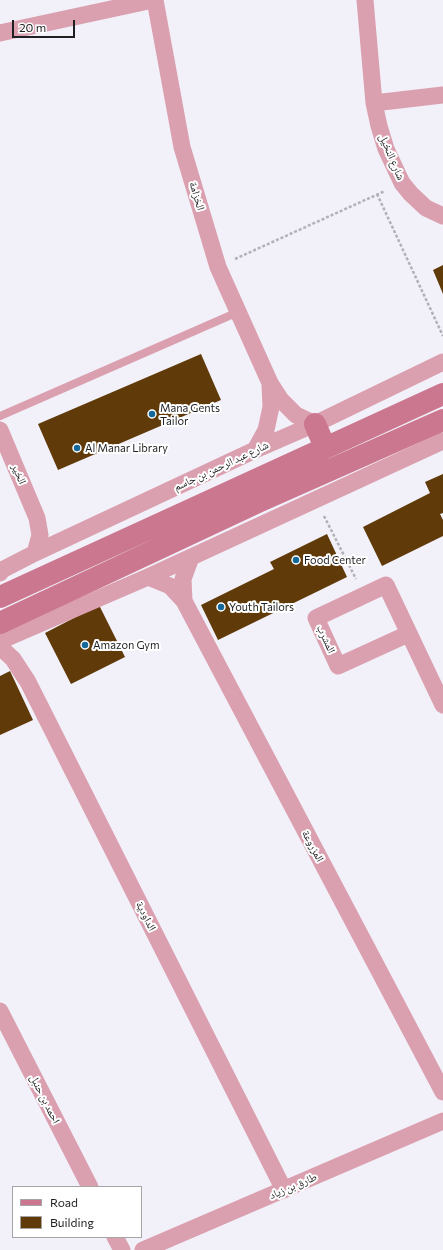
<!DOCTYPE html>
<meta charset="utf-8">
<style>
body{margin:0}
#map{position:relative;width:443px;height:1250px;overflow:hidden;background:#f2f0f8;font-family:Commissioner,sans-serif}
canvas{display:block}
.legend{position:absolute;left:12px;top:1186px;width:130px;height:52px;box-sizing:border-box;background:#fff;border:1px solid #a5a5a6;margin:0;padding:5px 7px;list-style:none;font-size:12px;color:#1f1e21}
.legend li{display:flex;align-items:center;gap:8px;height:20px}
.legend b{width:20px;border:1px solid #a5a5a6}
.scale{position:absolute;left:12px;top:20px;width:63px;height:18px;box-sizing:border-box;border:2px solid #1f1e21;border-top:0;padding-left:5px;font-size:12px;line-height:14px;white-space:nowrap;color:#1f1e21;-webkit-text-stroke:3px #fff;paint-order:stroke}
</style>
<div id="map">
<canvas width="443" height="1250"></canvas>
<ul class="legend">
<li><b style="height:5px;background:#cb7790"></b>Road</li>
<li><b style="height:11px;background:#603a08"></b>Building</li>
</ul>
<div class="scale">20 m</div>
</div>
<script>
const ctx = document.querySelector('canvas').getContext('2d');
ctx.lineJoin = 'round';
function fill(path, color) { ctx.fillStyle = color; ctx.fill(path, 'evenodd'); }
const poly = rows => new Path2D(rows.map(r => 'M' + r).join(''));
function strokePath(path, color, width, dash) { ctx.strokeStyle = color; ctx.lineWidth = width; ctx.lineCap = dash ? 'butt' : 'round'; ctx.setLineDash(dash || []); ctx.stroke(path); }
function write(font, color, halo, rows, align = 'center') {
  ctx.font = font + ' Commissioner,"Noto Naskh Arabic",sans-serif'; ctx.lineWidth = 4; ctx.setLineDash([]); ctx.textBaseline = 'middle'; ctx.strokeStyle = halo; ctx.fillStyle = color; for (const [text, x, y, turn = 0] of rows) {
    ctx.save(); ctx.translate(x, y); ctx.rotate((+turn || 0) * Math.PI / 180); ctx.textAlign = isNaN(turn) ? turn : align; if (halo) ctx.strokeText(text, 0, 0); ctx.fillText(text, 0, 0); ctx.restore();
  }
}
const building = poly([
 [443,265,443,294,433,270],
 [201,354,221,400,58,470,38,424],
 [443,474,443,513,440,514,443,520,443,536,382,566,363,527,430,493,425,482],
 [327,534,347,577,218,640,201,605,274,569,270,562],
 [99,605,125,657,71,684,45,633],
 [10,671,33,720,0,735,0,676]
]);
const path = poly([
 [377,194,443,336],
 [235,259,385,191],
 [324,516,356,579]
]);
const service = poly([
 [0,416,238,312]
]);
const minor = poly([
 [155,0,182,147,218,267,270,383,281,400,296,415,315,424],
 [365,0,374,103,379,126,386,149,402,183,411,194,426,208,443,216],
 [0,33,153,0],
 [374,103,443,95],
 [0,430,37,518,40,535,35,553],
 [255,450,266,430,271,407,270,385],
 [0,573,2,570,35,553,255,450,315,424,443,362],
 [148,577,170,586,184,601,443,1092],
 [184,601,183,579,191,557],
 [408,634,338,666,316,618,386,585,443,705],
 [0,641,148,577,443,441],
 [0,647,13,659,28,682,284,1190],
 [0,1011,90,1187],
 [115,1237,122,1250],
 [143,1250,443,1121]
]);
const secondary = poly([
 [313,457,325,447,315,424],
 [0,597,443,394],
 [0,623,260,501,443,420]
]);
const markers = [
 [152,414,4,"#14699a"],
 [77,448,4,"#14699a"],
 [296,560,4,"#14699a"],
 [221,607,4,"#14699a"],
 [85,645,4,"#14699a"]
];
const streetNames = [
 ["شارع النخيل",392,157,67],
 ["الخزامة",197,196,73],
 ["شارع عبد الرحمن بن جاسم",221,466,-25],
 ["الخير",19,474,67],
 ["المشرب",326,639,65],
 ["المزروعة",313,846,62],
 ["الداودية",146,916,63],
 ["احمد بن حنبل",45,1099,63],
 ["طارق بن زياد",293,1186,-23]
];
const poiNames = [
 ["Mana Gents",160,408],
 ["Tailor",160,421],
 ["Al Manar Library",85,448],
 ["Food Center",304,560],
 ["Youth Tailors",229,607],
 ["Amazon Gym",93,645]
];
fill(building, '#603a08');
strokePath(path, '#b2b1b7', 2.5, [3, 2]);
strokePath(service, '#dba0b0', 8);
strokePath(minor, '#dba0b0', 17);
strokePath(secondary, '#cb7790', 22);
for (const [x, y, r, color] of markers) { const dot = new Path2D(); dot.arc(x, y, r, 0, 2 * Math.PI); ctx.fillStyle = color; ctx.fill(dot); strokePath(dot, '#fff', 1.5); }
write('11px', '#1f1e21', '#fff', streetNames);
write('11px', '#1f1e21', '#fff', poiNames, 'left');
</script>
